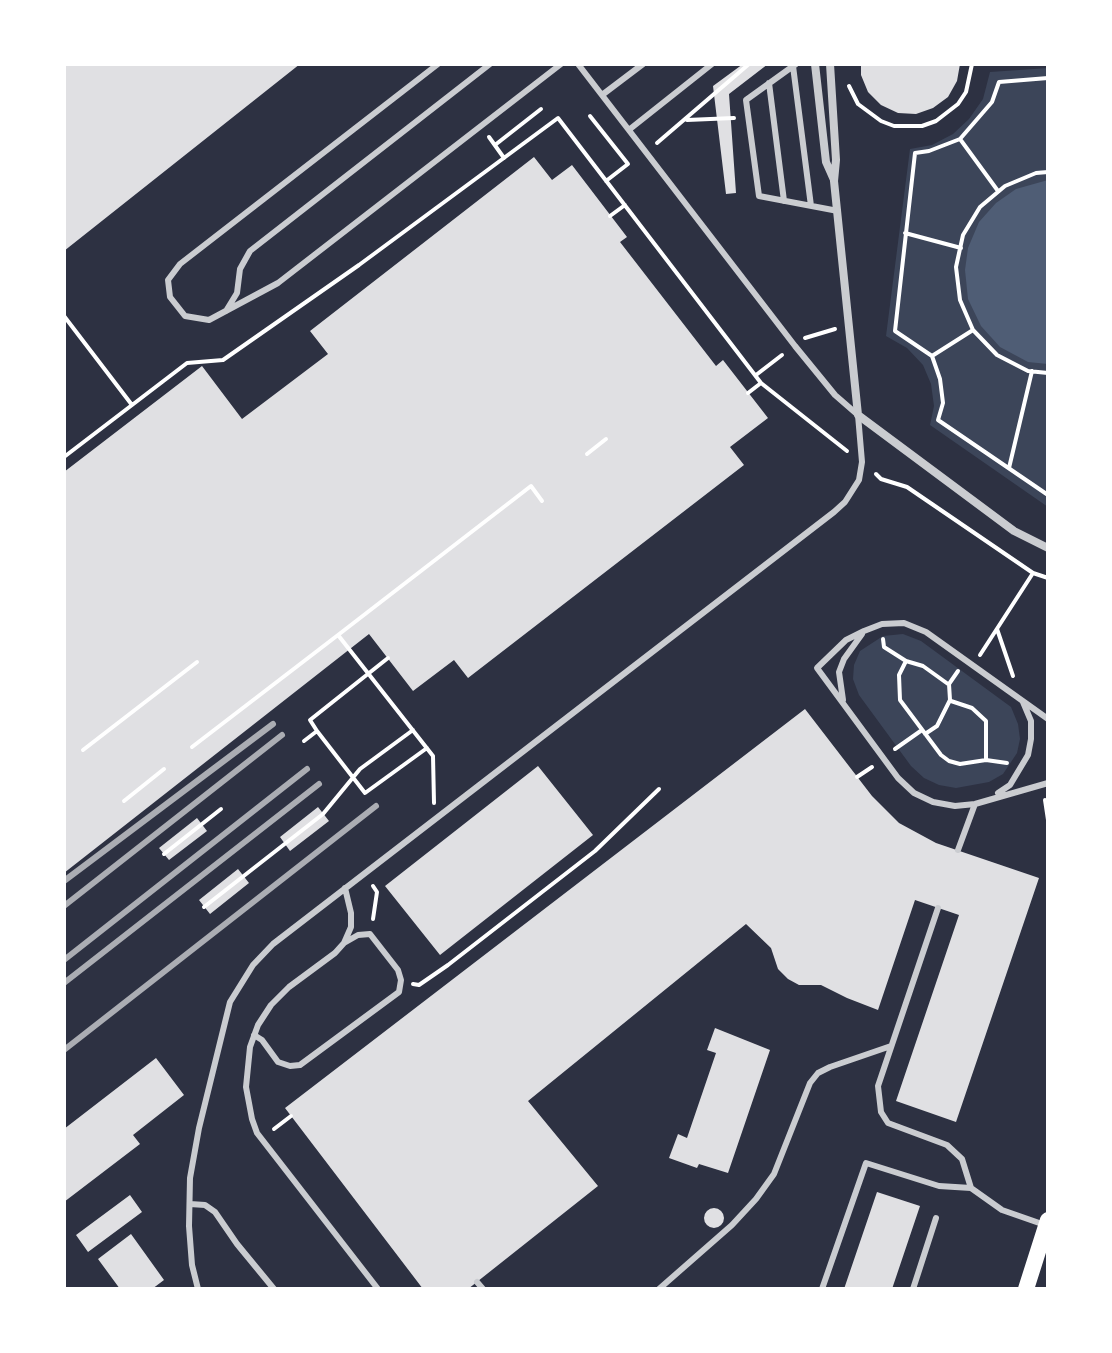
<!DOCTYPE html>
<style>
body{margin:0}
#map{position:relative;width:1112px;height:1353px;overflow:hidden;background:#2d3142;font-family:"PT Sans",sans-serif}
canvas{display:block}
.frame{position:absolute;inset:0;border:66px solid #fff;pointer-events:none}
</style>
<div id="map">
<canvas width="1112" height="1353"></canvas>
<div class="frame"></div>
</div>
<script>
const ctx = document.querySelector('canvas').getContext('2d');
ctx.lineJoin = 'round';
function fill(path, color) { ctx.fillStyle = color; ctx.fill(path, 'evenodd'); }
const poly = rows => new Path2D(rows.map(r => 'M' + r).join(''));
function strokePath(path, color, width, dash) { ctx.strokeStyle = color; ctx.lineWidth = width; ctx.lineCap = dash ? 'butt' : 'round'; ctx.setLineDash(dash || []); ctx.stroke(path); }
const green = poly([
 [1048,68,1048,507,930,425,934,406,931,384,923,365,907,348,886,336,910,149,932,145,953,134,969,119,983,99,990,72],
 [903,634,921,641,1011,707,1018,724,1020,739,1017,753,1003,774,989,782,956,788,939,785,924,778,911,766,859,695,853,679,854,665,860,651,883,636]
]);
const water = poly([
 [1048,180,1048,364,1028,362,1000,347,981,326,968,299,965,270,968,248,979,222,996,203,1016,189]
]);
const building = poly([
 [64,64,300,64,64,251],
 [743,64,768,64,729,94,736,193,726,194,713,86],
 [861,64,960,64,957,81,948,97,933,108,916,114,898,113,881,105,868,92,861,75],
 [534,157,552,180,572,165,627,237,620,242,716,366,723,360,768,418,730,447,744,465,468,678,454,660,413,691,369,634,64,873,64,472,202,366,242,419,328,354,310,331],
 [805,709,872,796,899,823,936,843,1039,878,956,1122,896,1101,959,915,915,900,878,1010,847,998,821,985,799,985,788,979,778,969,771,948,746,924,528,1101,598,1186,468,1289,423,1289,285,1108],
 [538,766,593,835,440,955,385,886],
 [318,807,329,821,290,851,280,837],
 [197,818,207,831,169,860,159,848],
 [238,869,249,883,210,914,199,900],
 [715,1028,770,1050,728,1173,699,1164,697,1168,669,1158,678,1134,687,1138,716,1053,707,1050],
 [156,1058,184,1095,133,1135,140,1144,64,1202,64,1129],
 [877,1192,920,1206,892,1289,844,1289],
 [130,1195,142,1212,88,1252,76,1235],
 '704 1218a10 10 0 1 1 20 0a10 10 0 1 1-20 0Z',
 [131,1234,164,1280,152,1289,120,1289,98,1259]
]);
const path = poly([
 [1048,78,999,82,992,102,960,139,929,151,915,153,895,331,932,356,940,379,943,403,938,420,1048,495],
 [849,86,858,104,881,121,894,126,922,126,936,121,958,104,966,92,972,64],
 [590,116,628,164,606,181],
 [687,120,734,118],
 [489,137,504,158],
 [960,139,998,191],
 [657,143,749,64],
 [495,145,541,109],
 [1048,172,1036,173,1005,186,980,207,963,235,956,267,960,300,973,330,997,355,1028,371,1048,373],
 [610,216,625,205],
 [905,233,961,248],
 [64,316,132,405],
 [805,338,835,329],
 [932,356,973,330],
 [756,375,782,355],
 [748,393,761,383,847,451],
 [587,454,606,439],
 [64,457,187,363,223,360,359,265,558,118,761,383],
 [1009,468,1032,371],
 [876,474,881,479,907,487,1033,573,1048,578],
 [997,629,1013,676],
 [883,639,884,647,906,661,923,666,948,684],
 [980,655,1033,573],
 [906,661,899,675,900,700,941,755,949,761,960,764,986,760,1007,763],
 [951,701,972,708,986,721,986,760],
 [317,731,310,720,388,658],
 [925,734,937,726,950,700,949,684,958,671],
 [304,741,317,731,365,793,427,748],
 [192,747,338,635],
 [895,749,922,730],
 [83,750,197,662],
 [857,777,872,767],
 [1045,800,1048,820],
 [124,801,164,769],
 [434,803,433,756,338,635,531,486,542,501],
 [164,854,221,809],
 [204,907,323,814,360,769,413,730],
 [373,919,377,892,373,886],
 [413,984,419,985,448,965,595,851,659,789],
 [274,1129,291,1116]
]);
const service = poly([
 [438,64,180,264,168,280,170,297,185,316,209,320,278,283,561,64],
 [796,64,746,100,759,196,838,211],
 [793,66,811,206],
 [769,83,784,201],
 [602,95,643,64],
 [630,129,712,64],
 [226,311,237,293,240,269,250,251,490,64],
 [843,700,839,672,844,659,862,634],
 [1048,719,926,632,904,623,882,624,864,631,846,640,817,668,898,778,914,793,933,802,955,806,975,804,1048,783],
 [998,793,1010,785,1028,755,1031,739,1031,721,1023,702],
 [958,850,975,804],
 [345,888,351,913,351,927,344,943,335,953,289,987,271,1005,258,1025,250,1047,246,1087,252,1119,257,1133,378,1289],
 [938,908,878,1086,881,1112,888,1123,947,1145,962,1159,971,1188,1002,1210,1045,1225],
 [254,1035,262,1040,278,1062,290,1066,300,1065,399,992,401,980,398,970,370,934,358,935,344,943],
 [190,1204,205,1205,215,1212,237,1244,274,1289],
 [477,1282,483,1289],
 [198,1289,192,1265,189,1226,190,1178,199,1128,230,1002,253,965,273,944,834,512,845,502,859,480,862,462,858,415,835,395,795,346,578,64],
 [659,1289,732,1225,756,1199,774,1174,810,1083,818,1073,830,1067,891,1046],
 [822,1289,866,1163,939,1186,971,1188],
 [913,1289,936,1218]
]);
const minor = poly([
 [815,64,826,162,834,180],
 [830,64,836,160,834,181,858,415,1014,531,1048,548]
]);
const secondary = poly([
 [1026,1289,1048,1220]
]);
const rail = poly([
 [64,881,273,724],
 [64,906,282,735],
 [64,960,307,769],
 [64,983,319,784],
 [64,1050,376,806]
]);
fill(green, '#3c4559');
fill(water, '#4f5d75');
fill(building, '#e0e0e3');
strokePath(path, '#fff', 4);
strokePath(service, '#caccd0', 6);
strokePath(minor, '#caccd0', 8);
strokePath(secondary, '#fff', 16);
strokePath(rail, '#abadb3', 6);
</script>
